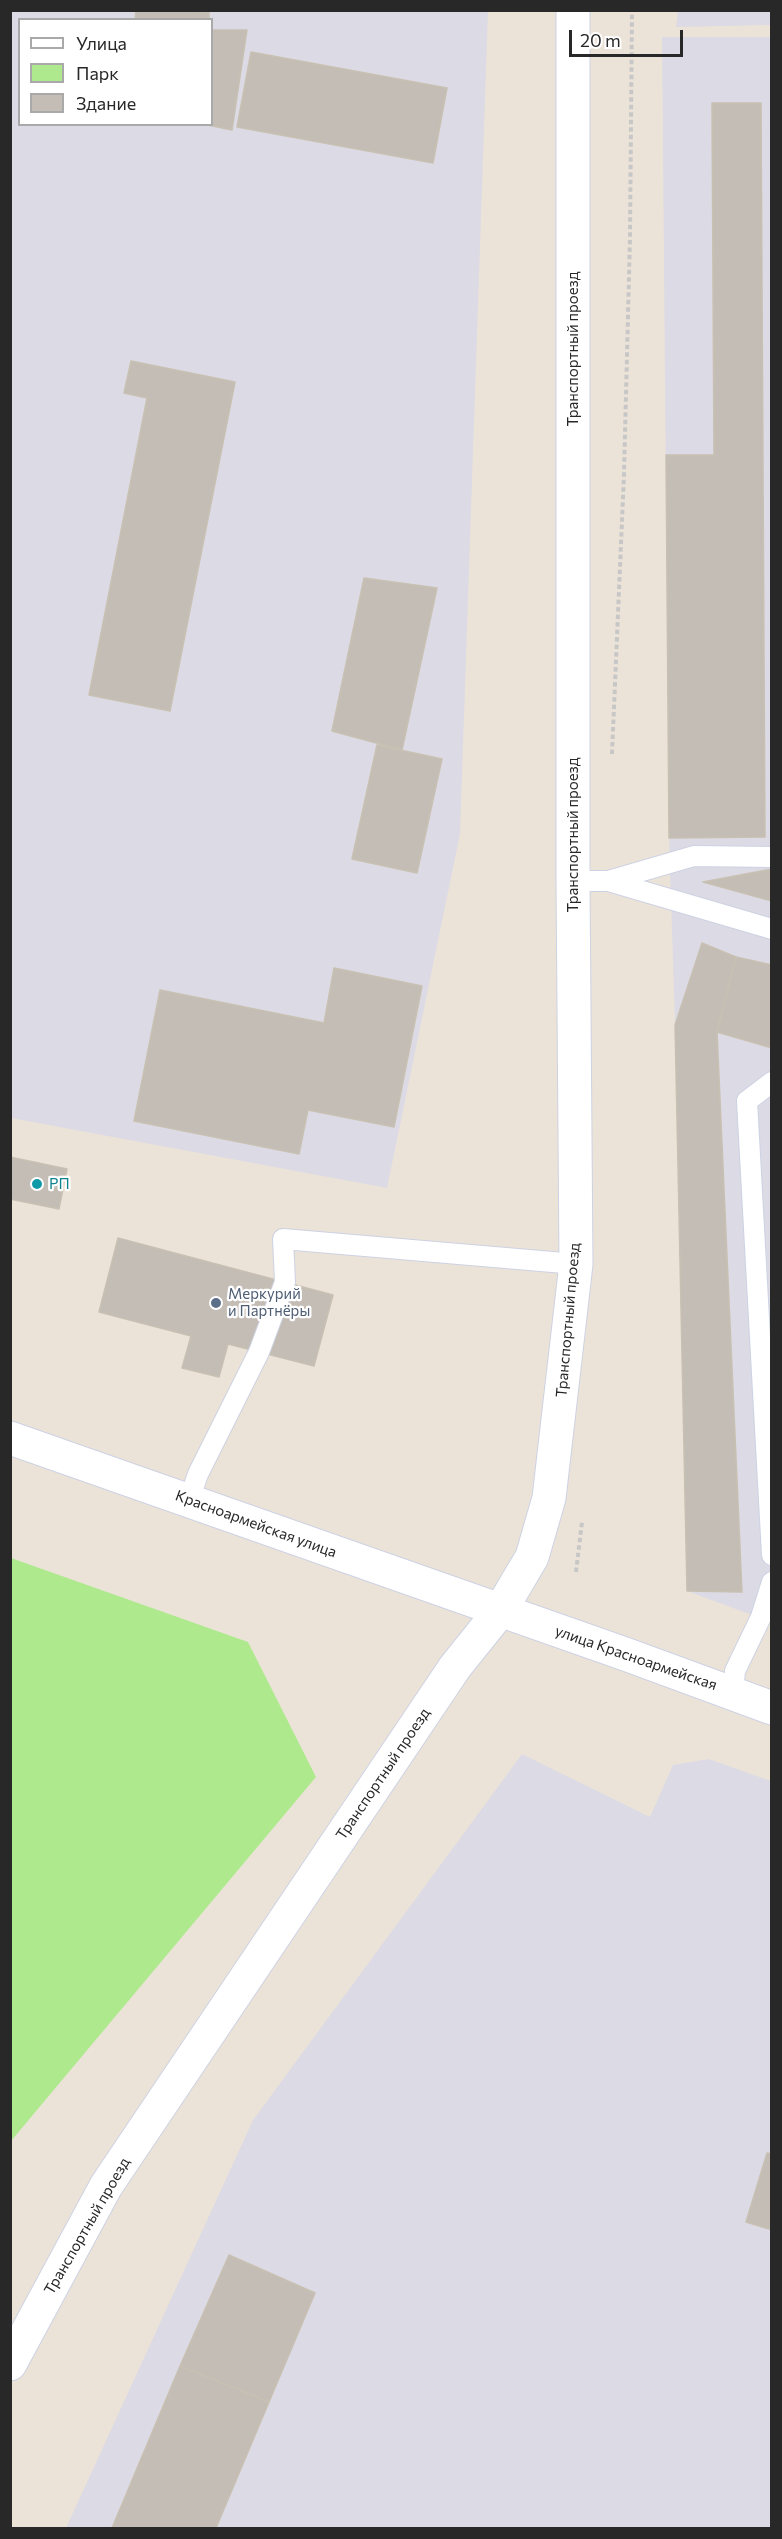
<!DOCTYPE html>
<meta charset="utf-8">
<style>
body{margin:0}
#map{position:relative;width:782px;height:2539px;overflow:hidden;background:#ece3d8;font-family:Commissioner,sans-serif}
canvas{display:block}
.frame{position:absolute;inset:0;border:12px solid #282828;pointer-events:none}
.legend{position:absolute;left:18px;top:18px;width:195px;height:108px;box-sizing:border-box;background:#fff;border:2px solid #a9a9a9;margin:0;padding:8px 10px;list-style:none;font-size:18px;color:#282828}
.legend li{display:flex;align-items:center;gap:12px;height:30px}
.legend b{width:30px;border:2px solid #a9a9a9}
.scale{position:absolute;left:569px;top:30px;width:114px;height:27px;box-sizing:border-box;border:3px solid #282828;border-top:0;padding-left:8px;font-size:18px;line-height:21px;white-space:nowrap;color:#282828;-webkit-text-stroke:4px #fff;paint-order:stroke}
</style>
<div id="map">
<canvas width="782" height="2539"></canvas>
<div class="frame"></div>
<ul class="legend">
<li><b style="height:8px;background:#fff"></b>Улица</li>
<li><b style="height:16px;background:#aee98e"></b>Парк</li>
<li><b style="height:16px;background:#c3bdb5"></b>Здание</li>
</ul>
<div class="scale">20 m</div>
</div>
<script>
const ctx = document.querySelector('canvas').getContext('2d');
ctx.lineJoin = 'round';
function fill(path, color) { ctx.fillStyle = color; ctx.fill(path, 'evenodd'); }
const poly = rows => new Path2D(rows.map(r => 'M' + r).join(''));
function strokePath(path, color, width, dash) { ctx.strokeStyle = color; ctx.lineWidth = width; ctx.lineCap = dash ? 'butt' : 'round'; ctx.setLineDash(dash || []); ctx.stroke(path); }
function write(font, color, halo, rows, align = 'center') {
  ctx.font = font + ' Commissioner,sans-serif'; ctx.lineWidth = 4.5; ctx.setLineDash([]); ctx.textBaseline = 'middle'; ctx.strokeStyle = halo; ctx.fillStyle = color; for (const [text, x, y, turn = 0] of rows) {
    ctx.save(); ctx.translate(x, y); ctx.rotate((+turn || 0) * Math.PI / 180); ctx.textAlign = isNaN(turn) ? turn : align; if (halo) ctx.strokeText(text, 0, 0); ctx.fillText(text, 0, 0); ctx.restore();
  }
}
const industrial = poly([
 [10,11,488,11,460,834,387,1188,11,1118],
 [20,20,212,20,212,124,20,124],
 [678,11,771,11,771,25,676,27],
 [662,37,771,37,771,1622,687,1591,675,1025,669,838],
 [522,1754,650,1817,673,1765,709,1759,771,1781,771,2528,66,2528,253,2120]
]);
const green = poly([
 [11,1558,248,1642,316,1777,11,2141]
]);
const building = poly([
 [136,10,209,12,209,20,135,20,136,10],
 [212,30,247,30,232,130,203,124,212,124,212,30],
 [251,52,447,88,433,163,237,127,251,52],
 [712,103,761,103,765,837,669,838,666,455,714,455,712,103],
 [131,361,235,382,170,711,89,695,147,398,124,393,131,361],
 [364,578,437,588,402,750,332,731,364,578],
 [377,745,442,759,417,873,352,859,377,745],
 [772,869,772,901,703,882,772,869],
 [702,943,736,957,717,1032,742,1592,687,1591,675,1025,702,943],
 [736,957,772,965,772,1048,717,1032,736,957],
 [334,968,422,986,394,1127,308,1110,299,1154,134,1121,160,990,324,1023,334,968],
 [10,1157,67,1169,59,1209,10,1199,10,1157],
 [118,1238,333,1295,314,1366,228,1344,219,1377,182,1368,191,1336,99,1312,118,1238],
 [767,2153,772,2154,772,2230,746,2222,767,2153],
 [229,2255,315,2293,269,2402,180,2366,229,2255],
 [180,2366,269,2402,216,2528,112,2528,180,2366]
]);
const path = poly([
 [612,754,624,474,630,237,632,10],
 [576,1572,582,1522]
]);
const lane = poly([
 [573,881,608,881,772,929],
 [608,881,694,856,772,857],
 [772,1082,747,1101,772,1555],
 [189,1500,198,1474,259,1352,285,1282,283,1239,576,1264],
 [733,1692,735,1671,761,1617,772,1582]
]);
const secondary = poly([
 [10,1438,625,1654,772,1708],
 [10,2364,106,2186,455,1667,500,1611,532,1557,549,1498,576,1264,573,881,573,10]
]);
const markers = [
 [37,1184,6,"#0f9aa8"],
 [216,1303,6,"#5c6f8a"]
];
const streetNames = [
 ["Транспортный проезд",573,349,-90],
 ["Транспортный проезд",573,835,-90],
 ["Транспортный проезд",568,1320,-85],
 ["Красноармейская улица",256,1524,20],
 ["улица Красноармейская",636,1658,19],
 ["Транспортный проезд",383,1774,-56],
 ["Транспортный проезд",87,2226,-60]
];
const cultureNames = [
 ["РП",49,1184]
];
const serviceNames = [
 ["Меркурий",228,1294],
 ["и Партнёры",228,1311]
];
fill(industrial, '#dcdae4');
fill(green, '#aee98e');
fill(building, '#c3bdb5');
strokePath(building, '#c8c0b2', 1.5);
strokePath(lane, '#cdd2e3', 22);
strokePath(secondary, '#cdd2e3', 35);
strokePath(path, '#c7c7c7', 4, [4.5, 3]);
strokePath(lane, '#fff', 20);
strokePath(secondary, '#fff', 33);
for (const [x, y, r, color] of markers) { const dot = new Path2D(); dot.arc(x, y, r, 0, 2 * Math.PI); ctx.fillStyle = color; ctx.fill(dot); strokePath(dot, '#fff', 2); }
write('15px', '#282828', '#fff', streetNames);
write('15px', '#0d838f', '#fff', cultureNames, 'left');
write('15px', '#4e5e75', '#fff', serviceNames, 'left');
</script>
